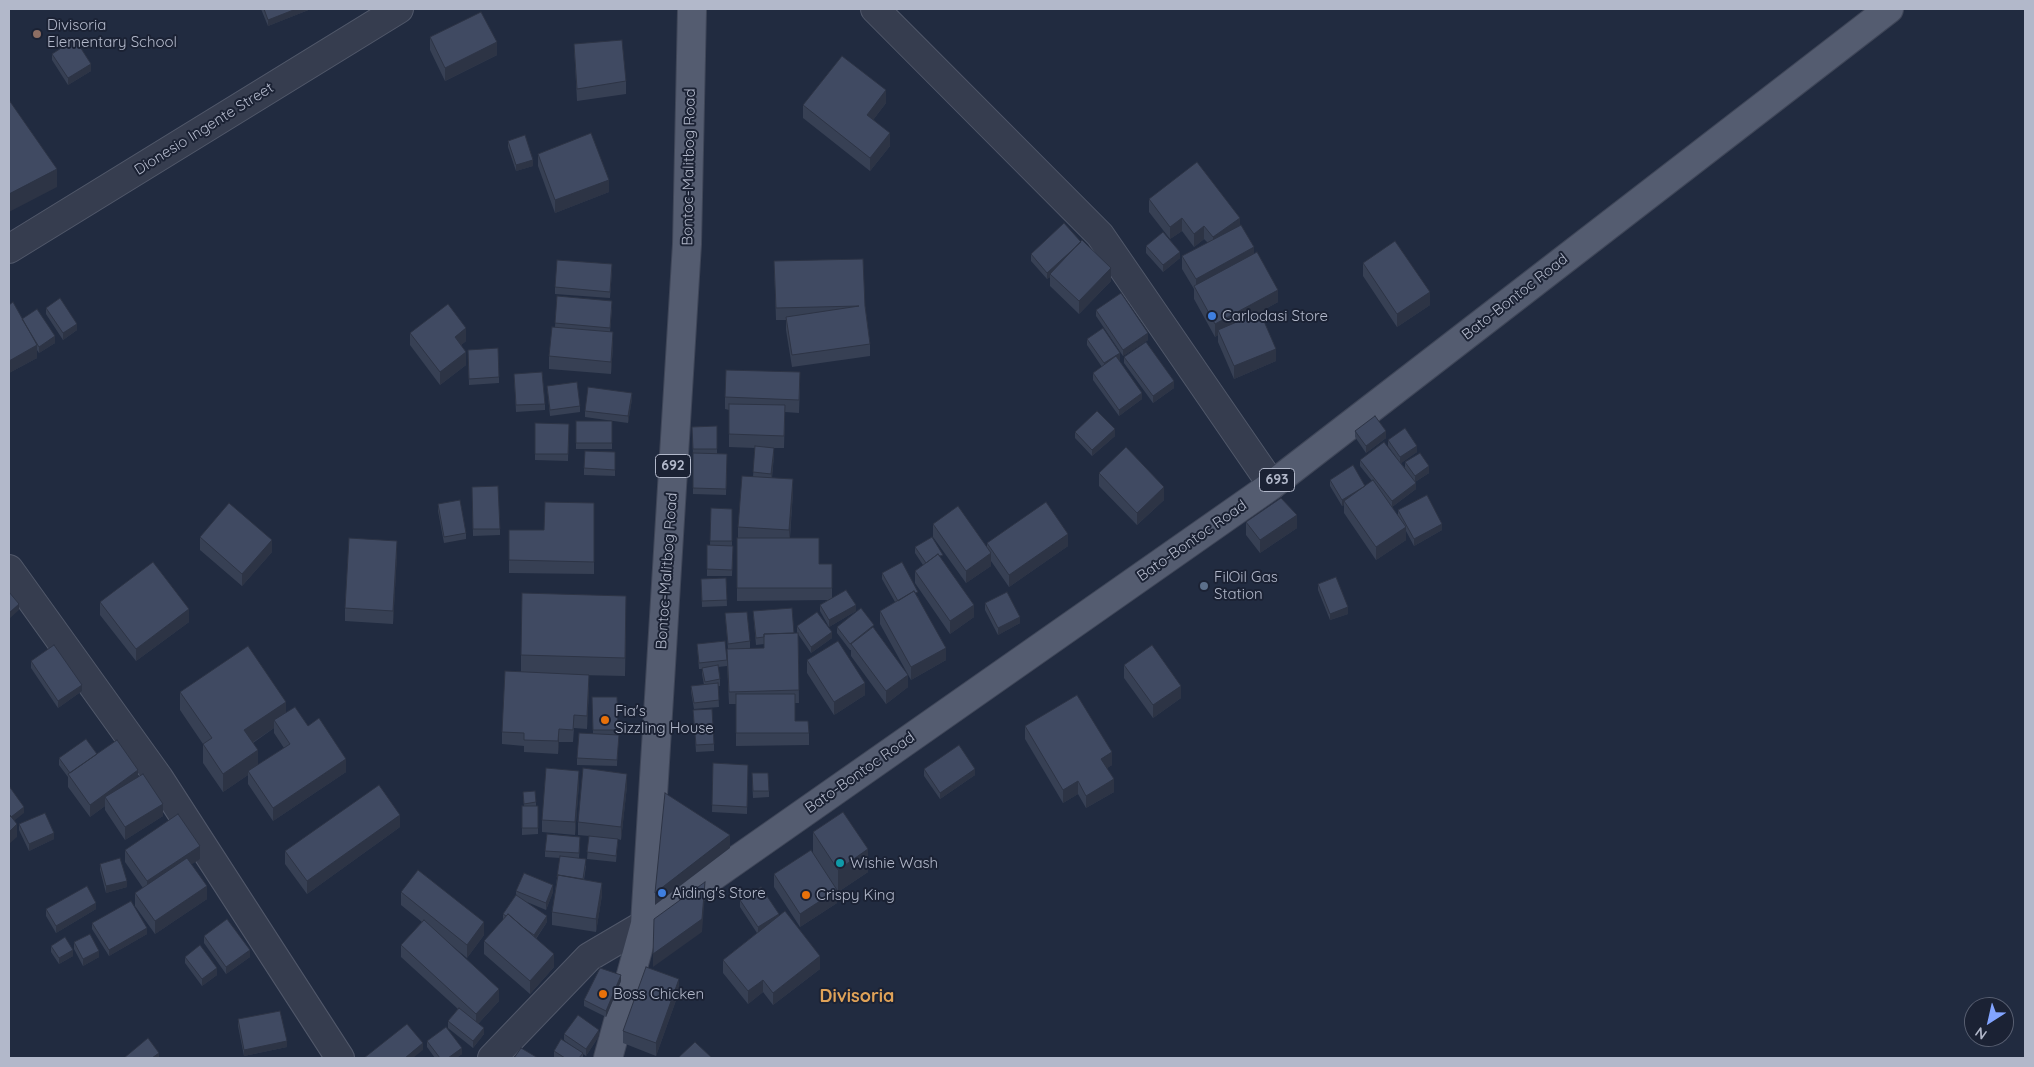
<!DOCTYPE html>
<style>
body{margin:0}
#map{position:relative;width:2034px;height:1067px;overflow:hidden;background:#212b40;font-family:Quicksand,sans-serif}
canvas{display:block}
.frame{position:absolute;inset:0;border:10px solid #b2b8ca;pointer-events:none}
.north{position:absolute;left:1964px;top:997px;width:50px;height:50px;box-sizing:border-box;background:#1b2234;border:1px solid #575e70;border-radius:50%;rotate:215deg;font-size:14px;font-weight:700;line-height:20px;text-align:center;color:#b2b8ca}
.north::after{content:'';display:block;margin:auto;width:18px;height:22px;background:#82a4ff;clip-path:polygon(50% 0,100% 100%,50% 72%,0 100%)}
</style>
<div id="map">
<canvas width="2034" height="1067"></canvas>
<div class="frame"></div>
<div class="north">N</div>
</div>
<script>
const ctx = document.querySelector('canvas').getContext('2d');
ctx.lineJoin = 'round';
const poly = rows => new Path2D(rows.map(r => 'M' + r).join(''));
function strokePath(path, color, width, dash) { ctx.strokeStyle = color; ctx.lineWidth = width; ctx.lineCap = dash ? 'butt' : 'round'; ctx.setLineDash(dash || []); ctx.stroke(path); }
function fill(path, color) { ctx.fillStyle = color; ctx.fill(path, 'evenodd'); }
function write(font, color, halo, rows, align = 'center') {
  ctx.font = font + ' Quicksand,sans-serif'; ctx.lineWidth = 4; ctx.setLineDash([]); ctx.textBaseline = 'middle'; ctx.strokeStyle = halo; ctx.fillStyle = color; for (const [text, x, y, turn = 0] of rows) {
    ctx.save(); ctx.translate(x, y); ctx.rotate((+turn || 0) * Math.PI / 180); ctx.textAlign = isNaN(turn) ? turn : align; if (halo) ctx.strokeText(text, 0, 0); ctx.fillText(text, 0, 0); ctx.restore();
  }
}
const minor = poly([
 [875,9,1100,235,1272,485],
 [9,249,399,9],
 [9,569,159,778,340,1058],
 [492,1058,589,957,645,924]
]);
const primary = poly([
 [645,924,1272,485,1889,9],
 [608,1058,645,924,687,244,692,9]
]);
const wall = poly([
 [261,9,311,9,268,26],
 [430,37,497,55,445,81,430,50],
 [574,44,626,81,626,94,577,101],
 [52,54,91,71,68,85,52,60],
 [886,103,873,120,890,146,870,171,803,118,803,105],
 [508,141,533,166,516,171,508,147],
 [538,154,609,192,555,213,538,166],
 [1149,199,1240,225,1278,302,1260,312,1276,361,1234,379,1218,342,1218,335,1215,337,1194,299,1194,289,1182,269,1182,256,1208,243,1204,239,1194,247,1182,231,1170,239,1149,212],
 [1146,246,1180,258,1163,272,1146,253],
 [1031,254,1111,281,1079,314,1050,286,1050,277,1047,279,1031,261],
 [774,261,865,306,870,344,870,356,792,367,786,330,786,320,776,320],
 [1363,263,1430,305,1397,327,1363,276],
 [612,270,610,298,555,294,555,287],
 [557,296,612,308,610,332,613,345,611,374,549,369,549,356,555,327],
 [9,305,22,319,55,343,39,353,37,350,37,358,9,373],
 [46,308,77,330,63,340,46,314],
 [1096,310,1148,340,1123,356,1096,316],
 [410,333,466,341,461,345,466,365,440,385,410,345],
 [1087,339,1120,359,1119,360,1142,399,1119,416,1093,380,1093,373,1102,367,1087,345],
 [468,356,499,377,499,383,469,385],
 [1124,357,1174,388,1153,403,1124,363],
 [514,374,545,404,545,410,516,412],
 [800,385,799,413,785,412,784,448,770,448,774,455,772,478,793,492,790,538,819,564,832,564,832,598,856,611,829,627,820,611,820,605,828,600,737,601,737,538,738,538,738,527,753,477,755,448,729,447,729,410,725,409,725,397],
 [547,386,580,406,580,412,550,416],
 [632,399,628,423,585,417,585,411],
 [576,421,612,421,612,449,576,449],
 [535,423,569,424,568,461,535,460],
 [717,426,717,454,727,454,726,495,693,494,693,456,692,427],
 [1355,431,1386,438,1366,453,1355,437],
 [1075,432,1115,436,1092,456,1075,438],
 [1388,440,1417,452,1401,463,1409,474,1405,468,1405,462,1429,473,1415,482,1416,489,1392,507,1387,501,1398,517,1398,510,1442,530,1414,546,1406,531,1406,540,1376,560,1344,513,1344,505,1342,506,1330,486,1330,480,1365,486,1372,481,1360,466,1360,460,1396,457,1388,446],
 [615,452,615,476,584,475,584,468],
 [1099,473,1164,500,1137,525,1099,486],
 [472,487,500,529,500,535,473,536],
 [594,503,594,574,509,573,509,530,544,530],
 [438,504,466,533,466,539,444,543,438,511],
 [711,508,732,509,732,546,733,546,732,576,707,576,707,545,710,545],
 [1246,522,1297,528,1260,553,1246,535],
 [933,524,987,548,987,543,1068,546,1009,587,991,561,991,566,966,583,933,537],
 [200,537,272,552,242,586,200,550],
 [915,547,943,561,974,617,950,634,915,583,915,571,923,565,915,553],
 [397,554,393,624,345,621,345,608],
 [882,573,918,597,946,660,911,680,880,624,880,611,895,602,882,579],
 [726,578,727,606,702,607,701,579],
 [1318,584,1348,614,1330,620,1318,590],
 [100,602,189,622,136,661,100,615],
 [985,603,1020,623,998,635,985,610],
 [753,611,794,633,797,633,797,626,832,638,811,653,798,634,799,703,795,703,795,721,809,733,809,745,736,746,736,704,729,704,727,662,728,649,725,613,750,641,750,648,740,649,764,648,764,644,756,645],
 [626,615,625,676,580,675,589,688,587,729,574,728,573,742,559,742,558,754,524,752,524,746,502,744,502,732,521,672,521,655],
 [837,627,874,628,908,687,886,704,851,656,851,650,850,650,837,633],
 [697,644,727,660,727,666,718,667,720,679,720,686,718,686,719,707,694,709,691,692,691,686,704,685,702,674,702,669,699,669],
 [807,660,865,695,834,715,807,673],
 [31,661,82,691,58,708,31,668],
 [1124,665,1181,698,1153,718,1124,678],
 [180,692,286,713,308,726,346,772,273,821,248,784,248,775,223,792,203,763,203,744,180,710],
 [274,728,274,733,284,748,258,765,253,743],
 [592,697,617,697,618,735,617,766,577,765,577,758,593,734],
 [693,710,714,744,714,751,696,752],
 [1025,726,1112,765,1107,768,1114,792,1086,808,1078,794,1063,803,1025,739],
 [97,754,138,777,163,816,125,840,105,810,105,806,90,817,68,787,68,777,59,765,59,758],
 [713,763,748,765,747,814,712,812],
 [924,769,975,775,940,799,924,776],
 [752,779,769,791,769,797,753,798],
 [579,783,575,835,542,832,542,820],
 [627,786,621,840,618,839,616,862,587,859,589,836,578,835,578,822],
 [523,792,536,802,536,806,538,806,538,834,522,835,522,806,524,806],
 [19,824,54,839,29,851,19,830],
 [400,827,307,894,285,864,285,851],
 [813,832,868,872,838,892,837,892,837,903,800,927,774,887,774,874,813,853],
 [580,843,579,858,586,866,584,880,602,895,596,932,552,925,552,912,560,858,545,857,545,851],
 [125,850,200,859,191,864,207,899,155,934,135,906,135,893,143,888,125,862],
 [100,864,127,887,106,893,100,870],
 [516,891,553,892,546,910,527,902,547,922,536,939,554,967,530,994,484,954,484,941,503,920,503,914,516,895],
 [401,892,484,935,467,958,450,944,499,1001,478,1024,484,1034,473,1048,448,1028,448,1021,458,1009,401,957,401,945,422,922,401,905],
 [740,900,779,916,820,969,773,1005,763,992,748,1004,723,973,723,960,757,933,740,907],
 [46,909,96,909,56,933,46,916],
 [92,923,147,934,109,956,92,929],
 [204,936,250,957,226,974,204,943],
 [74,942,99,957,83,966,74,949],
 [51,946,73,956,59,964,51,952],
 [185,957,217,975,202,986,185,963],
 [621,981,606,1017,584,1006,584,1000],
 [679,992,656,1056,623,1043,623,1031],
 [238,1019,287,1047,244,1056,238,1026],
 [564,1034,599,1036,586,1056,583,1054,583,1058,554,1058,554,1051,576,1049,564,1040],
 [427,1041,462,1054,456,1058,435,1058,427,1047]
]);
const shadedWall = poly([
 [296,9,311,9,268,26,268,20],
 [497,42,497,55,445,81,445,68],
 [91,64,91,71,68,85,68,78],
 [886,90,886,103,867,128,867,115],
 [890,133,890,146,870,171,870,158],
 [533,160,533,166,516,171,516,165],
 [57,169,57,187,9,212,9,194],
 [609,180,609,192,555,213,555,200],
 [1182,218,1182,231,1170,239,1170,227],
 [1240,218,1240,230,1213,250,1213,237],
 [1204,226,1204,239,1194,247,1194,234],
 [1081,242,1050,274,1050,277,1047,279,1047,273],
 [1254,247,1254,260,1196,289,1196,279],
 [1180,252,1180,258,1163,272,1163,265],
 [1111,268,1111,281,1079,314,1079,301],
 [1278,290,1278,302,1220,334,1218,330,1218,335,1215,337,1215,324],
 [1430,292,1430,305,1397,327,1397,314],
 [77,324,77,330,63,340,63,333],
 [466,328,466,341,455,350,455,337],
 [613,332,613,345,611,374,611,362],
 [1148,333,1148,340,1123,356,1123,350],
 [55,336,55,343,39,353,39,347],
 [37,345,37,358,9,373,9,361],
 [1276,349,1276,361,1234,379,1234,366],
 [466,352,466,365,440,385,440,372],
 [1120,353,1120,359,1104,370,1104,363],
 [1174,381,1174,388,1153,403,1153,396],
 [632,393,632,399,628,423,628,416],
 [1142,393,1142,399,1119,416,1119,410],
 [1115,429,1115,436,1092,456,1092,450],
 [1386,431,1386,438,1366,453,1366,446],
 [1417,446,1417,452,1400,464,1400,457],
 [774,448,774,455,771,481,771,474],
 [1429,466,1429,473,1415,482,1415,476],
 [793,479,793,492,789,543,789,530],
 [1416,483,1416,489,1392,507,1392,501],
 [1365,486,1344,501,1344,505,1342,506,1342,500],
 [1164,487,1164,500,1137,525,1137,513],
 [1297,515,1297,528,1260,553,1260,540],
 [1442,524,1442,530,1414,546,1414,539],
 [1406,527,1406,540,1376,560,1376,547],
 [1068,534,1068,546,1009,587,1009,575],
 [272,540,272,552,242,586,242,574],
 [397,541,397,554,393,624,393,611],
 [991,553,991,566,966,583,966,571],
 [626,596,626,615,625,676,625,658],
 [19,604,19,610,9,619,9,613],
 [856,605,856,611,829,627,829,620],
 [974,605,974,617,950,634,950,621],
 [1348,607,1348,614,1330,620,1330,614],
 [189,609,189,622,136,661,136,649],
 [1020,617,1020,623,998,635,998,628],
 [832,632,832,638,811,653,811,647],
 [946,648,946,660,911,680,911,667],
 [589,675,589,688,587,729,587,716],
 [908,675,908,687,886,704,886,691],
 [865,683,865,695,834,715,834,702],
 [82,685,82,691,58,708,58,701],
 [1181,686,1181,698,1153,718,1153,705],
 [286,702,286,720,274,720,274,728,244,748,244,730],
 [559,729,559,742,558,754,558,741],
 [258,750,258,768,248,771,248,775,223,792,223,774],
 [1112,752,1112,765,1101,772,1101,759],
 [346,759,346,772,273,821,273,808],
 [975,769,975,775,940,799,940,793],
 [138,770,138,783,105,797,105,806,90,817,90,805],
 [579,771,579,783,575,835,575,822],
 [627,774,627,786,621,840,621,827],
 [1114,779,1114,792,1086,808,1086,796],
 [1078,781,1078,794,1063,803,1063,790],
 [163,804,163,816,125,840,125,827],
 [24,807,24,813,10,824,10,817],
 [400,815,400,827,307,894,307,881],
 [17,824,17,837,9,844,9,832],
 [54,833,54,839,29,851,29,844],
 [730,835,730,848,655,905,655,893],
 [200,846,200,859,147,894,147,881],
 [868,849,868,872,838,892,838,870],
 [127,881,127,887,106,893,106,886],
 [705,882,705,895,702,932,653,967,653,954],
 [602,883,602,895,596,932,596,919],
 [553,885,553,892,546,910,546,903],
 [207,886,207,899,155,934,155,921],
 [837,890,837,903,800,927,800,914],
 [96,903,96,909,56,933,56,926],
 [779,914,779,921,758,934,758,927],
 [547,916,547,922,534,941,534,935],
 [484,922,484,935,467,958,467,945],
 [147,928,147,934,109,956,109,950],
 [73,950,73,956,59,964,59,958],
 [250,950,250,957,226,974,226,967],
 [99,951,99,957,83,966,83,959],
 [554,954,554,967,530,994,530,981],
 [820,956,820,969,773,1005,773,993],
 [217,968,217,975,202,986,202,979],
 [621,975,621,981,606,1017,606,1011],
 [679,979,679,992,656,1056,656,1043],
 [763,980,763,992,748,1004,748,991],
 [499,989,499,1001,476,1026,476,1014],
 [484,1028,484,1034,473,1048,473,1041],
 [599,1030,599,1036,586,1056,586,1049],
 [287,1041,287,1047,244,1056,244,1050],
 [423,1043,423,1050,413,1058,405,1058],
 [462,1048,462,1054,456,1058,448,1058],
 [159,1053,159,1058,152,1058]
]);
const building = poly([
 [264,9,296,9,268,20,264,9],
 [481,12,497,42,445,68,430,37,481,12],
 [75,39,91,64,68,78,52,54,75,39],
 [622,40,626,81,577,89,574,44,622,40],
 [842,56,886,90,867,115,890,133,870,158,803,105,842,56],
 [9,100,57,169,9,194,9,100],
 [591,133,609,180,555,200,538,154,591,133],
 [525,135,533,160,516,165,508,141,525,135],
 [1197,162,1240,218,1213,237,1204,226,1194,234,1182,218,1170,227,1149,199,1197,162],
 [1064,223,1081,242,1047,273,1031,254,1064,223],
 [1241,225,1254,247,1196,279,1182,256,1241,225],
 [1163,232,1180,252,1163,265,1146,246,1163,232],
 [1082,240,1111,268,1079,301,1050,274,1082,240],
 [1395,241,1430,292,1397,314,1363,263,1395,241],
 [1257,252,1278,290,1215,324,1194,286,1257,252],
 [863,259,865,306,870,344,792,355,786,317,859,306,776,308,774,261,863,259],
 [557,260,612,264,610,292,555,287,557,260],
 [1121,293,1148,333,1123,350,1096,310,1121,293],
 [557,296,612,301,610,328,555,323,557,296],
 [60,298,77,324,63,333,46,308,60,298],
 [13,302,37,345,9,361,9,305,13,302],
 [448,304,466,328,455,337,466,352,440,372,410,333,448,304],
 [37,309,55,336,39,347,22,319,37,309],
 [1260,312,1276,349,1234,366,1218,330,1260,312],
 [552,327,613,332,611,362,549,356,552,327],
 [1103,328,1120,353,1104,363,1087,339,1103,328],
 [1146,342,1174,381,1153,396,1124,357,1146,342],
 [498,348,499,377,469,379,468,350,498,348],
 [1116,356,1142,393,1119,410,1093,373,1116,356],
 [726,370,800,372,799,400,725,397,726,370],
 [542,372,545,404,516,405,514,374,542,372],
 [577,382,580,406,550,410,547,386,577,382],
 [588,387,632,393,628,416,585,411,588,387],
 [729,404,785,405,784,436,729,434,729,404],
 [1097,411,1115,429,1092,450,1075,432,1097,411],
 [1375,416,1386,431,1366,446,1355,431,1375,416],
 [576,421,612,421,612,443,576,443,576,421],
 [535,423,569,424,568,454,535,454,535,423],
 [717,426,717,449,693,449,692,427,717,426],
 [1405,428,1417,446,1400,457,1388,440,1405,428],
 [1384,442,1416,483,1392,501,1360,460,1384,442],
 [755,446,774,448,771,474,753,472,755,446],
 [1126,447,1164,487,1137,513,1099,473,1126,447],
 [585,451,615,452,615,470,584,468,585,451],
 [693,453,727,454,726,489,693,488,693,453],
 [1420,453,1429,466,1415,476,1405,462,1420,453],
 [1353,465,1365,486,1342,500,1330,480,1353,465],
 [742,476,793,479,789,530,738,527,742,476],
 [1373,480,1406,527,1376,547,1344,501,1373,480],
 [498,486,500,529,473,529,472,487,498,486],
 [1427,495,1442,524,1414,539,1398,510,1427,495],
 [1281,498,1297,515,1260,540,1246,522,1281,498],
 [460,500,466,533,444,537,438,504,460,500],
 [545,502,594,503,594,562,509,560,509,530,544,530,545,502],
 [1046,502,1068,534,1009,575,987,543,1046,502],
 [229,503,272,540,242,574,200,537,229,503],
 [958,506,991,553,966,571,933,524,958,506],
 [711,508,732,509,732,541,710,541,711,508],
 [932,537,943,555,940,556,938,554,926,563,915,547,932,537],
 [349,538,397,541,393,611,345,608,349,538],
 [737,538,819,538,819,564,832,564,832,588,737,588,737,538],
 [707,545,733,546,732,570,707,569,707,545],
 [938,554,974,605,950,621,915,571,938,554],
 [153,562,189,609,136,649,100,602,153,562],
 [902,562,918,592,915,593,914,591,898,601,882,573,902,562],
 [1336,577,1348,607,1330,614,1318,584,1336,577],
 [726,578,727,600,702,601,701,579,726,578],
 [846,590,856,605,829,620,820,605,846,590],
 [914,591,946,648,911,667,880,611,914,591],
 [9,592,19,604,9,613,9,592],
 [1007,592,1020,617,998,628,985,603,1007,592],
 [522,593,626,596,625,658,521,655,522,593],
 [792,608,794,633,764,634,764,637,756,638,753,611,792,608],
 [861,608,874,625,850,644,837,627,861,608],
 [747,612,750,641,728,644,725,613,747,612],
 [817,612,832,632,811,647,797,626,817,612],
 [873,627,908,675,886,691,851,644,873,627],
 [798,633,799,690,729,692,727,649,764,648,764,634,798,633],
 [725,641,727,660,699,663,697,644,725,641],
 [838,641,865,683,834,702,807,660,838,641],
 [54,645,82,685,58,701,31,661,54,645],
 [1152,645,1181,686,1153,705,1124,665,1152,645],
 [248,646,286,702,244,730,258,750,223,774,203,744,212,738,180,692,248,646],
 [718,665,720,679,705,682,702,668,718,665],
 [505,671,589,675,587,716,574,715,573,730,559,729,558,741,524,740,524,733,502,732,505,671],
 [718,683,719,700,694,703,691,686,718,683],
 [736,694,795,694,795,721,808,721,809,733,736,733,736,694],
 [1077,695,1112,752,1101,759,1114,779,1086,796,1078,781,1063,790,1025,726,1077,695],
 [592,697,617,697,618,730,593,730,592,697],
 [295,707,308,726,319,718,346,759,273,808,248,771,290,744,274,720,295,707],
 [712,709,714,744,696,745,693,710,712,709],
 [579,733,619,735,617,760,577,758,579,733],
 [86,739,97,754,70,773,59,758,86,739],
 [117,740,138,770,90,805,68,774,117,740],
 [959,745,975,769,940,793,924,769,959,745],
 [713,763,748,765,747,807,712,805,713,763],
 [546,768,579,771,575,822,542,820,546,768],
 [583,768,627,774,621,827,578,822,583,768],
 [752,773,768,773,769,791,753,791,752,773],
 [143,774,163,804,125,827,105,797,143,774],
 [379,785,400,815,307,881,285,851,379,785],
 [9,786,24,807,11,817,9,814,9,786],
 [535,791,536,802,524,804,523,792,535,791],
 [665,793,730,835,655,893,665,793],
 [522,806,538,806,538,828,522,828,522,806],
 [843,812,868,849,838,870,813,832,843,812],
 [45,813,54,833,29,844,19,824,45,813],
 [9,814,17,824,9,832,9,814],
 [178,814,200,846,147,881,125,850,178,814],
 [547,834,580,837,579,853,545,851,547,834],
 [589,836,618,839,616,856,587,852,589,836],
 [811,850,837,890,800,914,774,874,811,850],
 [560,856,586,859,583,879,558,875,557,877,560,856],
 [120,858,127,881,106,886,100,864,120,858],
 [187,858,207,886,155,921,135,893,187,858],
 [418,870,484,922,467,945,401,892,418,870],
 [524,873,553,885,546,903,516,891,524,873],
 [558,875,602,883,596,919,552,912,558,875],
 [705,882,702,919,653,954,654,919,705,882],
 [87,886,96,903,56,926,46,909,87,886],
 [761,887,779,914,758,927,740,900,761,887],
 [516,895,547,916,534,935,524,928,508,914,506,916,503,914,516,895],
 [131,901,147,928,109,950,92,923,131,901],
 [785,911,820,956,773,993,763,980,748,991,723,960,785,911],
 [508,914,554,954,530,981,484,941,508,914],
 [227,919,250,950,226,967,204,936,227,919],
 [424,920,499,989,476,1014,401,945,424,920],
 [90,934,99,951,83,959,74,942,90,934],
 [65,937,73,950,59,958,51,946,65,937],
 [200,945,217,968,202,979,185,957,200,945],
 [646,967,679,979,656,1043,623,1031,646,967],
 [600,968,621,975,606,1011,584,1000,600,968],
 [459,1008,484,1028,473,1041,448,1021,459,1008],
 [280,1011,287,1041,244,1050,238,1019,280,1011],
 [578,1015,599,1030,586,1049,564,1034,578,1015],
 [407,1024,423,1043,405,1058,364,1058,407,1024],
 [446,1027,462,1048,448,1058,440,1058,427,1041,446,1027],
 [148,1038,159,1053,152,1058,124,1058,148,1038],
 [561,1039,583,1053,579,1058,565,1058,554,1051,561,1039],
 [695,1042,712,1058,678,1058,695,1042],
 [521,1048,538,1058,514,1058,521,1048]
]);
const markers = [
 [37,34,5,"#8d6e63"],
 [1212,316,5,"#3f7fe0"],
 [1204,586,5,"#5c6f8a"],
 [605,720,5,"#e8710a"],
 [840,863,5,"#0f9aa8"],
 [662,893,5,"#3f7fe0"],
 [806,895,5,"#e8710a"],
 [603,994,5,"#e8710a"]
];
const shields = [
 [673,466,35],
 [1277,480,35]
];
const shieldNames = [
 ["692",673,466],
 ["693",1277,480]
];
const poiNames = [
 ["Divisoria",47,25],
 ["Elementary School",47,42],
 ["Carlodasi Store",1222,316],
 ["FilOil Gas",1214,577],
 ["Station",1214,594],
 ["Fia's",615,711],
 ["Sizzling House",615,728],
 ["Wishie Wash",850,863],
 ["Aiding's Store",672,893],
 ["Crispy King",816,895],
 ["Boss Chicken",613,994]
];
const streetNames = [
 ["Dionesio Ingente Street",204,129,-32],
 ["Bontoc-Malitbog Road",689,167,-89],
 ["Bato-Bontoc Road",1515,297,-38],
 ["Bato-Bontoc Road",1192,541,-35],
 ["Bontoc-Malitbog Road",667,571,-86],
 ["Bato-Bontoc Road",860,773,-35]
];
const quarterNames = [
 ["Divisoria",857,997]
];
strokePath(minor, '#51586a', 30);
strokePath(primary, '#3f4658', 30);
strokePath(minor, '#363d4f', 28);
strokePath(primary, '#545c70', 28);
fill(wall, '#374054');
fill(shadedWall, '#2d3445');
fill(building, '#404a62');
strokePath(building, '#2d3445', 1);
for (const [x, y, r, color] of markers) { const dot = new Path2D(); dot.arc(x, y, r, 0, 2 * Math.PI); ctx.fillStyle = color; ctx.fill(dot); strokePath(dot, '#1b2234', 2); }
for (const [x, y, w] of shields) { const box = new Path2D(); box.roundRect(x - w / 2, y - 11.5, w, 23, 4); ctx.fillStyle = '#1b2234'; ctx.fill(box); strokePath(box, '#b2b8ca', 1); }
write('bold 14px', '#b2b8ca', null, shieldNames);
write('15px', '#b2b8ca', '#1b2234', poiNames, 'left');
write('15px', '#b2b8ca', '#1b2234', streetNames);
write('bold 18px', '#dfa258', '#1b2234', quarterNames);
</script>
